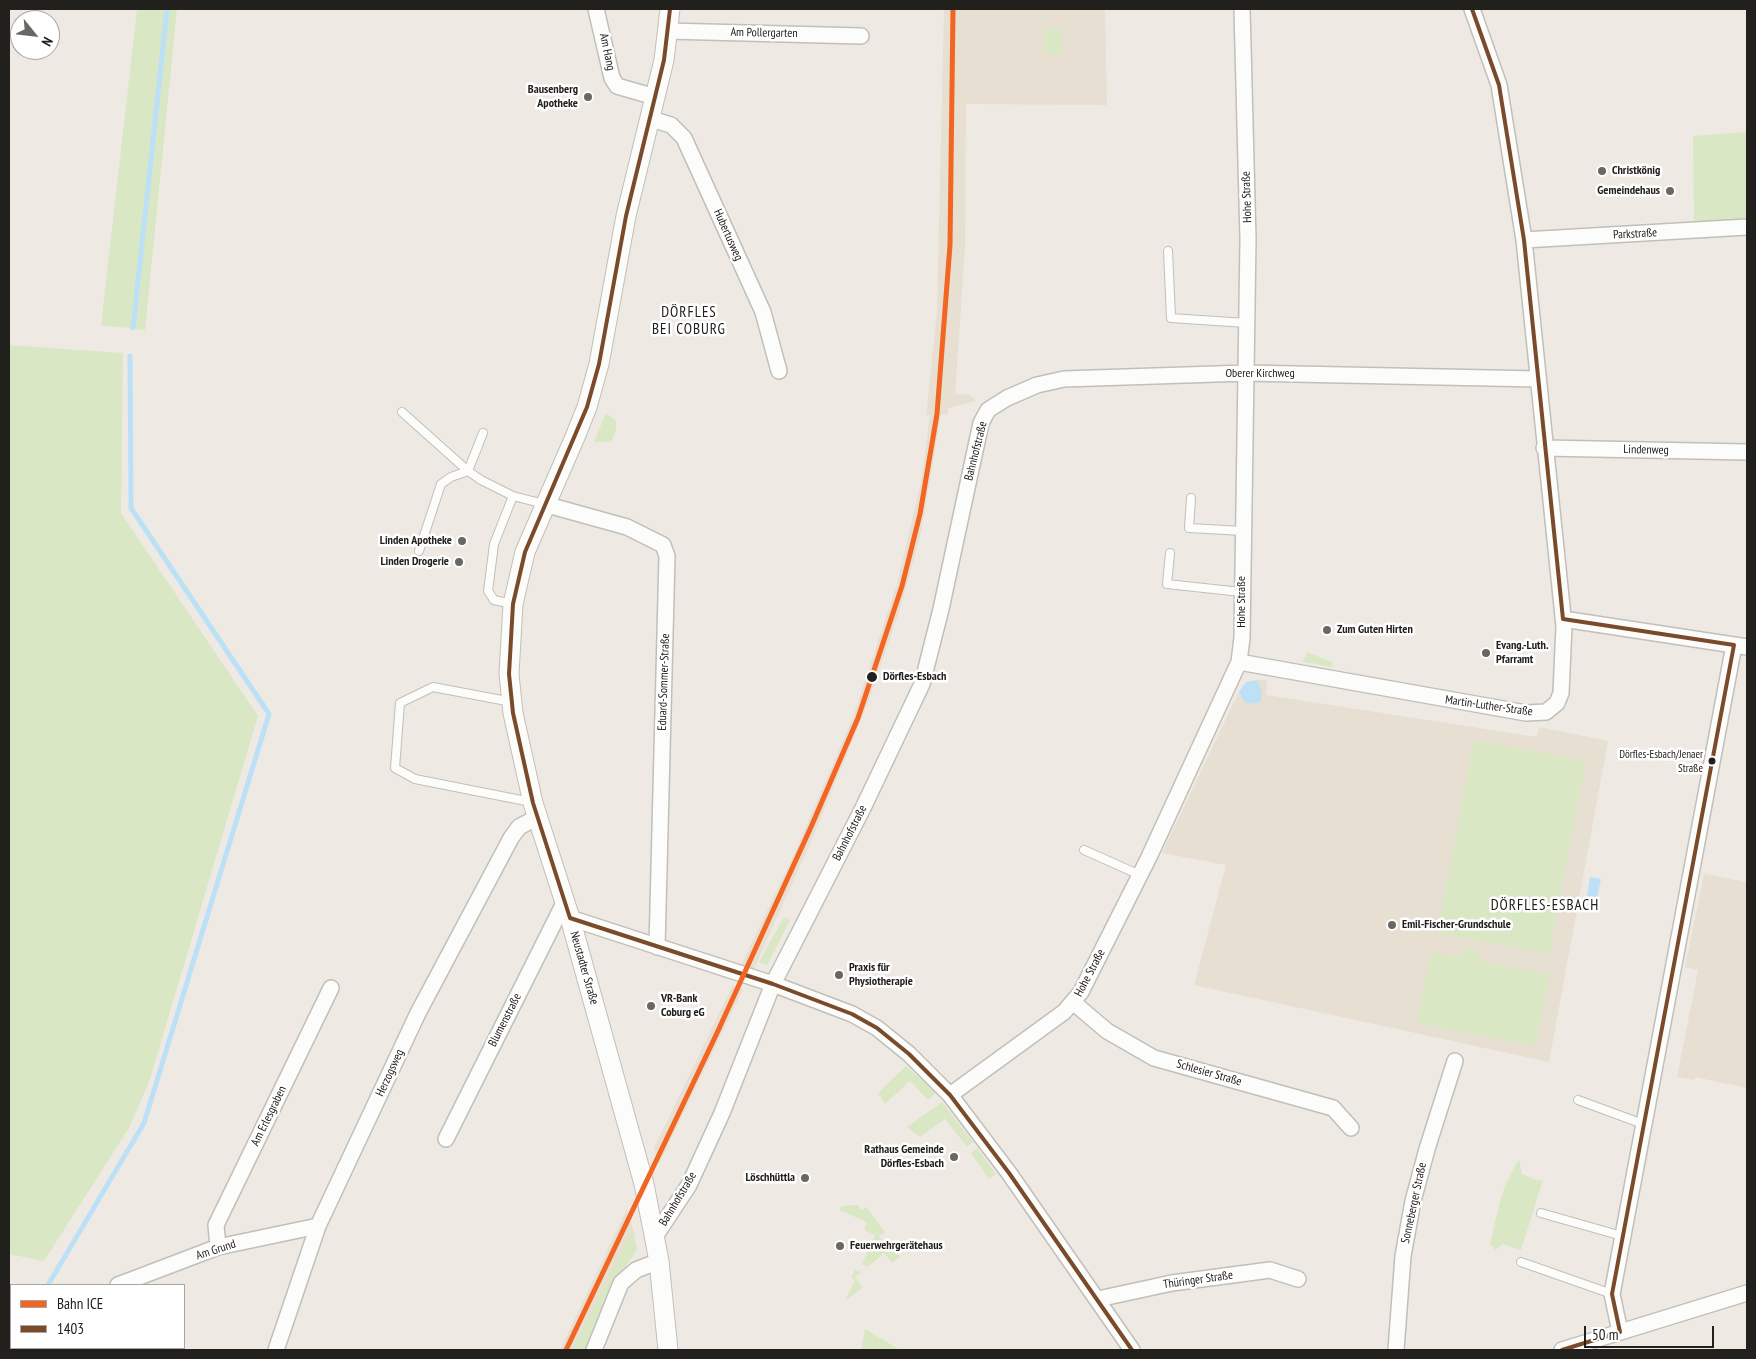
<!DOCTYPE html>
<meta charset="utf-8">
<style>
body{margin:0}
#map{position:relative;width:1756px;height:1359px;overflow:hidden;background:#eeeae3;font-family:"PT Sans Narrow",sans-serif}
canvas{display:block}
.frame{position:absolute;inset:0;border:10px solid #22201c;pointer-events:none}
.legend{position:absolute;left:10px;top:1284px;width:175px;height:65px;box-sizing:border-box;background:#fff;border:1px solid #a7a6a4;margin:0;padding:6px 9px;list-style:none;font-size:15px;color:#22201c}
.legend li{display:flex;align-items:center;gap:10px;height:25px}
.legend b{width:25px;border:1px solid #a7a6a4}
.north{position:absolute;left:10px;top:10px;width:50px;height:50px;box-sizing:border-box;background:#fff;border:1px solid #a7a6a4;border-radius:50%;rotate:119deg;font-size:14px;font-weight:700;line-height:20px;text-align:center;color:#22201c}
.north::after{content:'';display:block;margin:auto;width:18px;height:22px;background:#696762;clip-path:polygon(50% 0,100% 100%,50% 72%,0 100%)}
.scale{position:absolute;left:1584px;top:1326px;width:130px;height:22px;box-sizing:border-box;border:2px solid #22201c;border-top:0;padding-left:6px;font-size:15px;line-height:18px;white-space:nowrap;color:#22201c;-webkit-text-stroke:4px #fff;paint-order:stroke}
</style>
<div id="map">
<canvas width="1756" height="1359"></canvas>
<div class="frame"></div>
<ul class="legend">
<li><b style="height:6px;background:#f26522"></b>Bahn ICE</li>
<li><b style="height:6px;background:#7a4b2a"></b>1403</li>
</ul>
<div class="north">N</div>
<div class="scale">50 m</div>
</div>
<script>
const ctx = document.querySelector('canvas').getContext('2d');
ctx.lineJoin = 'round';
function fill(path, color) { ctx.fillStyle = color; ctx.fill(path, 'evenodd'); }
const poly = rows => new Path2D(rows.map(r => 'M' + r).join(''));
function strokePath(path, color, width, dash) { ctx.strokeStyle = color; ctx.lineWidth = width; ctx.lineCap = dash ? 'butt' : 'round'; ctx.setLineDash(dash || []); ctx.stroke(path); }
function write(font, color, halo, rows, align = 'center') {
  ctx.font = font + ' "PT Sans Narrow",sans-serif'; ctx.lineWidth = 5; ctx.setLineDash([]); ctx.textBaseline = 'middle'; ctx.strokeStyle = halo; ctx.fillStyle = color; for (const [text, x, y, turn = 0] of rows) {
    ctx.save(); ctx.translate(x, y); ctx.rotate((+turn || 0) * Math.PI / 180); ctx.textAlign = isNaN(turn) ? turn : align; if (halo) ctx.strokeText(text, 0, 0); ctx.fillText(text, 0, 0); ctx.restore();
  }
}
const built = poly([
 [944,9,1105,9,1107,105,966,104,965,249,955,394,970,395,976,401,948,408,948,414,941,415,921,532,902,603,869,700,812,839,754,969,741,965,793,857,853,717,897,584,921,482,930,415,926,415,937,311],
 [1257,680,1267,680,1266,695,1537,737,1539,727,1608,741,1549,1062,1194,985,1226,865,1162,853,1239,692,1246,682],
 [1704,874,1747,882,1747,1088,1695,1077,1694,1080,1677,1077,1698,970,1685,967],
 [733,985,743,989,659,1164,654,1148],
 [627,1209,633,1228,572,1350,560,1350]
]);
const green = poly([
 [137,9,177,9,145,330,101,325],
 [1061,28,1062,52,1044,54,1045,29],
 [1745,132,1747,134,1747,222,1694,225,1693,136],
 [9,345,123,353,121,513,258,716,149,1082,129,1128,44,1261,9,1254],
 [606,413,616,421,616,431,611,442,594,442],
 [1307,652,1333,663,1332,667,1303,662],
 [1474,740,1586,761,1549,954,1437,933],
 [784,917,790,920,767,966,759,962],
 [1463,947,1479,950,1477,961,1550,974,1535,1046,1417,1023,1431,952,1461,958],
 [906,1066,936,1093,928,1100,910,1081,885,1104,878,1093],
 [942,1102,973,1142,967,1147,945,1119,920,1137,907,1127],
 [977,1148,996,1174,989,1179,971,1153],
 [1519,1159,1522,1174,1536,1180,1543,1180,1521,1250,1503,1244,1495,1250,1490,1244,1499,1205,1506,1183],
 [858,1205,861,1210,866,1207,885,1232,879,1236,885,1244,889,1242,900,1257,892,1263,884,1253,868,1267,862,1264,875,1235,864,1230,867,1222,839,1210,842,1206],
 [633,1228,637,1250,612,1287,587,1350,572,1350],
 [855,1270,861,1272,855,1277,863,1287,845,1301,855,1280,851,1278],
 [865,1329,900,1350,861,1350]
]);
const water = poly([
 [1257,680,1262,692,1260,702,1253,704,1245,702,1239,692,1246,682],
 [1590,877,1601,879,1597,898,1587,896]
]);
const stream = poly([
 [133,328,167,9],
 [48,1285,144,1123,269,714,131,508,130,356],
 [31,1350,31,1348]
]);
const service = poly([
 [1168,251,1171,318,1246,323],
 [402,412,468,471,483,433],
 [1191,498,1189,528,1243,531],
 [419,551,441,484,451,477,468,471,481,480,513,496,544,504],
 [1170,553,1167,584,1241,592],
 [513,604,494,600,488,591,494,544,513,496],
 [512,702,433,687,400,703,395,768,415,779,531,802],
 [1084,850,1140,875],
 [1578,1100,1643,1124],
 [1541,1213,1622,1236],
 [1521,1262,1612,1294]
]);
const minor = poly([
 [596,9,612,78,617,86,655,97],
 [668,31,861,36],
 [651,119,671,125,684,138,763,312,779,371],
 [1524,240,1747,227],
 [1544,448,1747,452],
 [544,504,627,527,663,545,667,556,657,947],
 [1563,619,1747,647],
 [1239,662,1526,713,1546,712,1557,703,1561,693,1564,626,1524,240,1499,85,1472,9],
 [570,918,773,984,852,1014,877,1028,909,1054,950,1095,1009,1173,1132,1350],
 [1074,1003,1107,1031,1154,1058,1333,1108,1351,1128],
 [950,1095,1064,1012,1081,992,1149,857,1239,662,1242,638,1248,239,1242,9],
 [446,1139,565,901],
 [656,1235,689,1185,722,1113,773,984,863,808,922,684,941,609,981,423,988,410,1007,398,1037,385,1064,379,1246,373,1538,379],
 [218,1247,216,1225,331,988],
 [118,1285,218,1247,318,1226],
 [1098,1299,1172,1283,1270,1270,1298,1279],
 [1620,1332,1612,1294,1734,645],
 [276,1350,318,1226,418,1013,511,838,519,827,538,817],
 [594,1350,621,1283,636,1270,659,1261],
 [1396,1350,1403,1256,1413,1201,1427,1149,1455,1061],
 [1562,1350,1747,1293]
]);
const tertiary = poly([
 [668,1350,659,1261,644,1184,570,918,533,803,513,713,509,674,513,604,525,552,575,437,587,407,599,364,626,216,664,60,670,9]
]);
const bus1 = poly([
 [1472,9,1499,85,1524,240,1563,619],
 [1563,619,1734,645],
 [570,918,533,803,513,713,509,674,513,604,525,552,587,407,599,364,626,216,664,60,670,9],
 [570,918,773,984,852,1014,877,1028,909,1054,950,1095,1009,1173,1132,1350],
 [1620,1332,1612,1294,1734,645],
 [1562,1350,1620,1332]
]);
const rail1 = poly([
 [566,1350,717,1033,811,827,858,718,902,586,920,514,937,414,950,245,953,9]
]);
const markers = [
 [588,97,5,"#696762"],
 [1602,171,5,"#696762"],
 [1670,191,5,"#696762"],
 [462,541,5,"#696762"],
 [459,562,5,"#696762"],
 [1327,630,5,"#696762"],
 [1486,653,5,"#696762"],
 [872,677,6,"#22201c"],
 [1712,761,4.5,"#22201c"],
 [1392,925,5,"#696762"],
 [839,975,5,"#696762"],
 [651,1006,5,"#696762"],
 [954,1157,5,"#696762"],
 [805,1178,5,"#696762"],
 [840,1246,5,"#696762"]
];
const busNames = [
 ["Dörfles-Esbach/Jenaer",1703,755],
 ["Straße",1703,769]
];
const streetNames = [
 ["Am Pollergarten",764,33,1],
 ["Am Hang",607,52,78],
 ["Hohe Straße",1247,197,-92],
 ["Parkstraße",1635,234,-3],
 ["Hubertusweg",728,235,66],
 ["Oberer Kirchweg",1260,374],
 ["Lindenweg",1646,450,1],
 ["Bahnhofstraße",976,451,-76],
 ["Hohe Straße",1242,602,-90],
 ["Eduard-Sommer-Straße",664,682,-88],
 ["Martin-Luther-Straße",1489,706,8],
 ["Bahnhofstraße",850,833,-63],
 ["Neustadter Straße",584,968,74],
 ["Hohe Straße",1090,973,-62],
 ["Blumenstraße",505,1020,-63],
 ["Herzogsweg",390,1073,-65],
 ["Schlesier Straße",1209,1073,16],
 ["Am Erlesgraben",269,1116,-64],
 ["Bahnhofstraße",678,1199,-59],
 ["Sonneberger Straße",1414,1203,-78],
 ["Am Grund",216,1250,-18],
 ["Thüringer Straße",1198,1280,-8]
];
const poiNames = [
 ["Bausenberg",578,90,"right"],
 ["Apotheke",578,104,"right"],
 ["Christkönig",1612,171],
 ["Gemeindehaus",1660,191,"right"],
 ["Linden Apotheke",452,541,"right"],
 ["Linden Drogerie",449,562,"right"],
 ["Zum Guten Hirten",1337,630],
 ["Evang.-Luth.",1496,646],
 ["Pfarramt",1496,660],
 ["Emil-Fischer-Grundschule",1402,925],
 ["Praxis für",849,968],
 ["Physiotherapie",849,982],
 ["VR-Bank",661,999],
 ["Coburg eG",661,1013],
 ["Rathaus Gemeinde",944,1150,"right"],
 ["Dörfles-Esbach",944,1164,"right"],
 ["Löschhüttla",795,1178,"right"],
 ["Feuerwehrgerätehaus",850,1246]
];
const stopNames = [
 ["Dörfles-Esbach",883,677]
];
const quarterNames = [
 ["DÖRFLES",689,313],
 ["BEI COBURG",689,330],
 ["DÖRFLES-ESBACH",1545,906]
];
fill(built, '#e7dfd1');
fill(green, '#d9e7c4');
fill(water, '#bce1f7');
strokePath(stream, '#bce1f7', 5);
strokePath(service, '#c1bfb9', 10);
strokePath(minor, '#c1bfb9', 18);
strokePath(tertiary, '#c1bfb9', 21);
strokePath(service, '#fcfcfb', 8);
strokePath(minor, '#fcfcfb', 15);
strokePath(tertiary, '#fcfcfb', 19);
strokePath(bus1, '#7a4b2a', 4);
strokePath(rail1, '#f26522', 5);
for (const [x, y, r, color] of markers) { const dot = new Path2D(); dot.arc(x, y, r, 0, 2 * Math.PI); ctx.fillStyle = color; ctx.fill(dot); strokePath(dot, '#fff', 2); }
write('11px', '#22201c', '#fff', busNames, 'right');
write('12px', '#22201c', '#fff', streetNames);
write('bold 12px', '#22201c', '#fff', poiNames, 'left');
write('bold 12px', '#22201c', '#fff', stopNames, 'left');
ctx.letterSpacing = '1px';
write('15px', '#22201c', '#fff', quarterNames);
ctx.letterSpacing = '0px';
</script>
